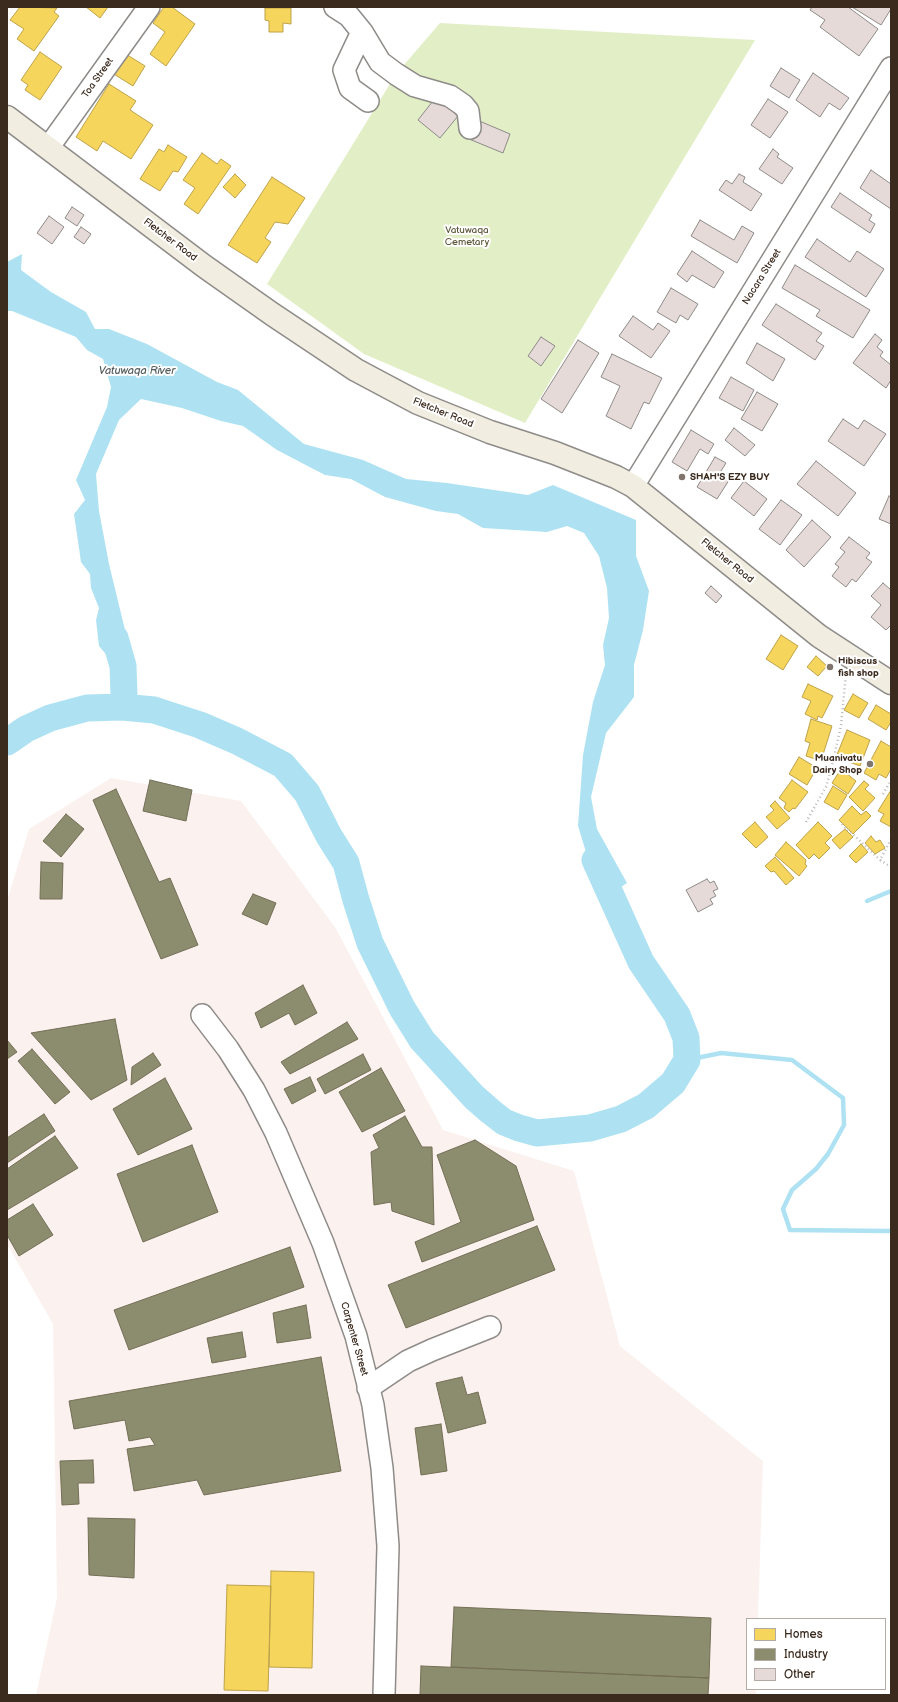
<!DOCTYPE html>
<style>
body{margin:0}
#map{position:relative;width:898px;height:1702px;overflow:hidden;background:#fff;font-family:"Balsamiq Sans",sans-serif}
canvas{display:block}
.frame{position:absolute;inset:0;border:8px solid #3b2a1e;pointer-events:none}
.legend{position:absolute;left:746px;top:1618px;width:140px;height:72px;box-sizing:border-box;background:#fff;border:1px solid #b1aaa5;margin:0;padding:5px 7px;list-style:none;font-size:12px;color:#3b2a1e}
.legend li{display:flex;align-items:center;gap:8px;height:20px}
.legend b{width:20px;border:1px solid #b1aaa5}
</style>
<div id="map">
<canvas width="898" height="1702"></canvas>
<div class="frame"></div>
<ul class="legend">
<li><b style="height:11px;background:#f6d55c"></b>Homes</li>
<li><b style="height:11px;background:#8c8c6e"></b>Industry</li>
<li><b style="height:11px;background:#e5dad7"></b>Other</li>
</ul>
</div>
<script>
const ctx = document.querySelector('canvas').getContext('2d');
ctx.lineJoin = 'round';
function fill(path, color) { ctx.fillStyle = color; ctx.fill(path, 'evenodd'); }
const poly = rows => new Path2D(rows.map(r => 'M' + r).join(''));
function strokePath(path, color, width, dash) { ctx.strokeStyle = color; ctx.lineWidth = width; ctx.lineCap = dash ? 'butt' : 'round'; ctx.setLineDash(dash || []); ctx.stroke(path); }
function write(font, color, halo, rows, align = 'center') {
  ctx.font = font + ' "Balsamiq Sans",sans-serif'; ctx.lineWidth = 4; ctx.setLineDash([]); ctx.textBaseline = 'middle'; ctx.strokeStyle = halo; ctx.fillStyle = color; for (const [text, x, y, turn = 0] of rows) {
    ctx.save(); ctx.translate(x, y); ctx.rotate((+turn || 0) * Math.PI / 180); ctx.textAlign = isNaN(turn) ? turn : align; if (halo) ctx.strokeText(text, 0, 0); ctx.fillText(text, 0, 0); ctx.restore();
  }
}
const built = poly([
 [111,778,241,801,335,927,443,1130,574,1171,620,1346,763,1461,758,1619,747,1619,747,1689,756,1689,756,1695,36,1695,57,1598,53,1324,7,1244,7,901,29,829]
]);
const green = poly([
 [440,23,755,40,525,423,364,354,267,284,396,74]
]);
const water = poly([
 [22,254,21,270,51,292,86,312,95,329,109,329,147,344,217,382,238,390,304,444,363,460,406,479,447,483,528,495,553,485,636,520,636,556,649,591,643,630,634,665,634,697,606,733,591,797,597,829,627,883,601,901,578,826,583,755,593,702,605,665,603,645,609,618,607,588,599,556,584,533,567,526,547,532,483,528,458,514,436,511,385,497,351,479,325,475,277,450,243,426,221,421,182,408,141,399,119,420,96,474,99,511,109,564,125,630,130,672,114,677,110,659,99,646,96,620,99,608,91,588,90,574,81,562,74,514,85,500,76,480,107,407,111,387,103,359,87,350,76,337,12,311,7,311,7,262]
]);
const homes = poly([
 [20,7,57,8,54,12,59,16,34,51,17,39,24,29,10,20,20,7],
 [86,7,108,7,100,18,86,7],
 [164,7,172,7,195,24,166,66,150,54,165,32,153,23,164,7],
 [265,8,291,8,291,24,283,23,283,32,269,32,269,21,265,20,265,8],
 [121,51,145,66,133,86,109,71,121,51],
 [40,52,62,67,40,100,25,90,28,85,21,80,40,52],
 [109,84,136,101,130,110,153,125,131,159,103,141,97,151,76,137,109,84],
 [168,145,187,157,178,172,173,171,160,191,140,179,159,149,164,152,168,145],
 [202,153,217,164,221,159,231,166,198,214,184,204,195,188,183,180,202,153],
 [235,174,246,185,235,198,223,187,235,174],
 [272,177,305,198,288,224,275,222,265,238,271,242,257,263,228,245,272,177],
 [781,635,798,646,783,670,766,659,781,635],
 [816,656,827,666,818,676,807,667,816,656],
 [808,684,833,696,822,718,818,716,817,720,805,714,811,701,802,697,808,684],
 [853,694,868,703,859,718,844,710,853,694],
 [876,705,891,714,891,722,886,730,868,719,876,705],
 [811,719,832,726,821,761,806,756,810,743,805,741,811,719],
 [847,730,870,740,860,766,836,757,847,730],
 [881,741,891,747,891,769,886,778,879,774,876,780,864,773,881,741],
 [799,757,817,768,807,785,789,774,799,757],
 [841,769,856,781,848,794,832,783,841,769],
 [792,780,808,792,795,809,793,808,789,812,784,808,786,803,779,798,792,780],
 [864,781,869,785,865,789,875,798,863,811,849,797,864,781],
 [833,786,847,795,838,810,824,802,833,786],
 [891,790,891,827,880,821,884,814,878,811,891,790],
 [775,801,790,818,777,829,766,817,774,810,770,806,775,801],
 [852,806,861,815,866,811,871,816,853,834,839,820,852,806],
 [755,822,768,837,756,848,742,834,755,822],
 [818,822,832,836,825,843,830,848,819,859,814,854,809,859,796,845,818,822],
 [845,829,853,837,840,849,832,840,845,829],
 [871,836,876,842,880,840,885,848,875,854,865,843,871,836],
 [786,842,806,860,805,864,807,866,799,876,775,855,786,842],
 [861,844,868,852,856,863,849,856,861,844],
 [775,857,794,878,786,885,774,871,771,872,765,866,775,857],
 [271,1571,314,1572,312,1668,269,1667,271,1571],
 [227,1585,271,1586,268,1691,224,1690,227,1585]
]);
const industry = poly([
 [150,780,192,790,186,821,143,811,150,780],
 [116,789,159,882,170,878,198,945,161,959,93,800,116,789],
 [66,814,84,829,61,857,43,841,66,814],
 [41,862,63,863,62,899,40,899,41,862],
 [253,894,276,903,267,925,242,914,253,894],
 [303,985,317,1013,295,1025,289,1013,261,1028,255,1013,303,985],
 [115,1019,127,1080,91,1100,31,1033,115,1019],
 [347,1022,358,1039,290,1074,281,1062,347,1022],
 [7,1040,17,1052,7,1059,7,1040],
 [32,1049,70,1092,55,1104,18,1061,32,1049],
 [153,1053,161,1065,131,1085,132,1067,153,1053],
 [363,1054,371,1070,325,1094,317,1079,363,1054],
 [381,1068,405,1111,362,1132,339,1092,381,1068],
 [310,1077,316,1091,292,1104,284,1089,310,1077],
 [165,1078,192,1129,138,1155,113,1109,165,1078],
 [44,1114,55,1131,7,1163,7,1138,44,1114],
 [405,1116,422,1147,432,1147,434,1225,392,1211,391,1202,374,1205,371,1152,379,1148,373,1135,405,1116],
 [55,1136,78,1168,7,1210,7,1169,55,1136],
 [475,1140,516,1166,534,1220,422,1262,415,1242,461,1222,437,1155,475,1140],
 [192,1145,218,1212,143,1242,117,1174,192,1145],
 [33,1204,53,1235,19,1256,7,1235,7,1220,33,1204],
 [537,1226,555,1270,406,1328,388,1285,537,1226],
 [290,1247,304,1287,129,1350,114,1310,290,1247],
 [306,1305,311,1338,277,1343,273,1313,306,1305],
 [242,1332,246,1357,212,1363,207,1338,242,1332],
 [321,1357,341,1471,204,1495,197,1480,134,1491,127,1449,155,1445,150,1437,129,1441,125,1420,74,1429,69,1401,321,1357],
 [462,1377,467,1395,478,1392,486,1423,448,1433,436,1383,462,1377],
 [441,1424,447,1471,421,1475,415,1428,441,1424],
 [93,1460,94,1483,78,1483,79,1504,62,1505,60,1461,93,1460],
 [88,1518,135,1519,134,1578,89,1575,88,1518],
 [454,1607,711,1618,709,1678,451,1667,454,1607],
 [421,1666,709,1678,708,1695,420,1695,421,1666]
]);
const stream = poly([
 [867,901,891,891],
 [687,1060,721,1053,792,1060,843,1098,844,1125,828,1154,816,1169,792,1190,783,1209,790,1230,891,1231]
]);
const river = poly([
 [115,638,123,666,124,695,122,707],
 [7,742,26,729,50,718,87,708,122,707,154,710,200,725,237,741,283,765,307,793,329,836,346,863,356,900,370,943,402,1008,422,1040,474,1097,490,1111,504,1122,519,1128,537,1133,590,1128,621,1119,646,1106,673,1083,687,1060,686,1038,677,1015,641,962,595,860]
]);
const building = poly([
 [812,7,848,7,878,29,859,56,820,27,825,20,810,10,812,7],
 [852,7,891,7,891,9,881,25,852,7],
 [781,68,800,80,789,98,770,86,781,68],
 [813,73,849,98,840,110,829,103,820,117,796,100,813,73],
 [436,97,458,116,440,138,418,120,436,97],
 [768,99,788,112,770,138,751,125,768,99],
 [477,120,510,134,503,153,469,139,477,120],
 [773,149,779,154,777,157,793,168,782,184,759,169,773,149],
 [871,170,891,184,891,209,860,188,871,170],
 [739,174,745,177,743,182,762,194,751,211,719,190,726,180,732,184,739,174],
 [840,193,872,215,869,220,875,224,870,233,831,207,840,193],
 [72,207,84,215,77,226,65,218,72,207],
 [49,216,64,227,52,244,37,233,49,216],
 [700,220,734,240,742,226,754,233,737,263,691,236,700,220],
 [81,227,91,234,84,244,74,237,81,227],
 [817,239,850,262,857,251,884,269,866,297,805,257,817,239],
 [692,251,724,272,714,288,692,275,687,282,677,274,692,251],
 [795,265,870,310,853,338,816,316,820,310,782,288,795,265],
 [671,288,698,304,688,320,680,315,676,323,657,312,671,288],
 [776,304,822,333,816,341,824,346,815,360,762,325,776,304],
 [633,316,653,330,658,323,670,331,651,358,619,336,633,316],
 [875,334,882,340,877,347,883,352,880,356,891,365,891,380,886,388,853,363,875,334],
 [541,337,555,346,541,366,528,356,541,337],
 [578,340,599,353,562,413,541,399,578,340],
 [757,343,785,359,773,381,746,363,757,343],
 [612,354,662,378,649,404,644,402,631,429,606,416,620,386,601,377,612,354],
 [731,377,754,390,743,411,719,398,731,377],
 [757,392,778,404,762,431,741,419,757,392],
 [843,419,858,429,864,420,886,434,864,466,828,441,843,419],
 [734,428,755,445,745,456,725,440,734,428],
 [691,430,714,444,708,454,700,449,687,471,672,462,691,430],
 [715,457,726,463,721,471,731,477,717,499,697,487,715,457],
 [816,461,856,493,838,516,797,484,816,461],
 [744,481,767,499,754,516,731,498,744,481],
 [889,496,891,497,891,524,879,519,889,496],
 [781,500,802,515,780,545,759,529,781,500],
 [812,520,831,537,804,567,786,550,812,520],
 [849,537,870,553,866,558,872,562,856,582,852,579,846,587,832,576,839,567,835,564,845,552,840,548,849,537],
 [883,583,891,590,891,625,886,630,871,617,881,605,871,596,883,583],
 [711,586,722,596,716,603,705,593,711,586],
 [707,879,710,883,714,881,718,889,713,891,716,896,710,899,713,904,698,912,686,890,707,879]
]);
const path = poly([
 [883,794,890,782],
 [806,822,826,787,832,765,841,726,846,674],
 [842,824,880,860],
 [891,839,880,860,891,867]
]);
const minor = poly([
 [335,7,349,16,362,32,380,62,396,74,415,86,450,96,463,105,468,111,470,128],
 [362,32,344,70,350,88,368,101],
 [48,148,149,7],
 [633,486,891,68],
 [202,1015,228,1049,254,1090,276,1133,323,1243,356,1336,373,1405,382,1468,388,1546,384,1695],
 [368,1388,408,1361,432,1350,490,1327]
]);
const major = poly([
 [7,117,204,266,272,314,356,370,418,403,490,432,555,453,616,477,633,486,819,636,891,683]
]);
const markers = [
 [682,477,4,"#80756d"],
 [830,667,4,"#80756d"],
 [870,764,4,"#80756d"]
];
const streetNames = [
 ["Toa Street",98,78,-55],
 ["Fletcher Road",170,240,37],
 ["Nacara Street",762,277,-58],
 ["Fletcher Road",443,413,22],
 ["Fletcher Road",727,561,39],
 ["Carpenter Street",354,1339,74]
];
const parkNames = [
 ["Vatuwaqa",467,230],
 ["Cemetary",467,242]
];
const poiNames = [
 ["SHAH'S EZY BUY",690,477],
 ["Hibiscus",838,661],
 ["fish shop",838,673],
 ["Muanivatu",862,758,"right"],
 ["Dairy Shop",862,770,"right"]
];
const waterNames = [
 ["Vatuwaqa River",137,371]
];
fill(built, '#fbf2ef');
fill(green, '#e2efc6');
fill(water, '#aee2f2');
fill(homes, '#f6d55c');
strokePath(homes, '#bea249', 1);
fill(industry, '#8c8c6e');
strokePath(industry, '#746f56', 1);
strokePath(stream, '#aee2f2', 4.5);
strokePath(river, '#aee2f2', 27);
fill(building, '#e5dad7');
strokePath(building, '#8e8b88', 1);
strokePath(minor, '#8e8b88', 24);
strokePath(major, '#8e8b88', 25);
strokePath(path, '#b9b8b6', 2.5, [1, 3]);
strokePath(minor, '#fff', 21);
strokePath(major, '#f1ede1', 22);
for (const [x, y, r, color] of markers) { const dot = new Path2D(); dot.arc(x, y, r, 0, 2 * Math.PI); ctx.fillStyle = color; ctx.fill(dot); strokePath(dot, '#fff', 1.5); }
write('10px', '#3b2a1e', '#fff', streetNames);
write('10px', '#5f583c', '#fff', parkNames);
write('bold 10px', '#3b2a1e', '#fff', poiNames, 'left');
write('italic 11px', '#535d5c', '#fff', waterNames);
</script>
